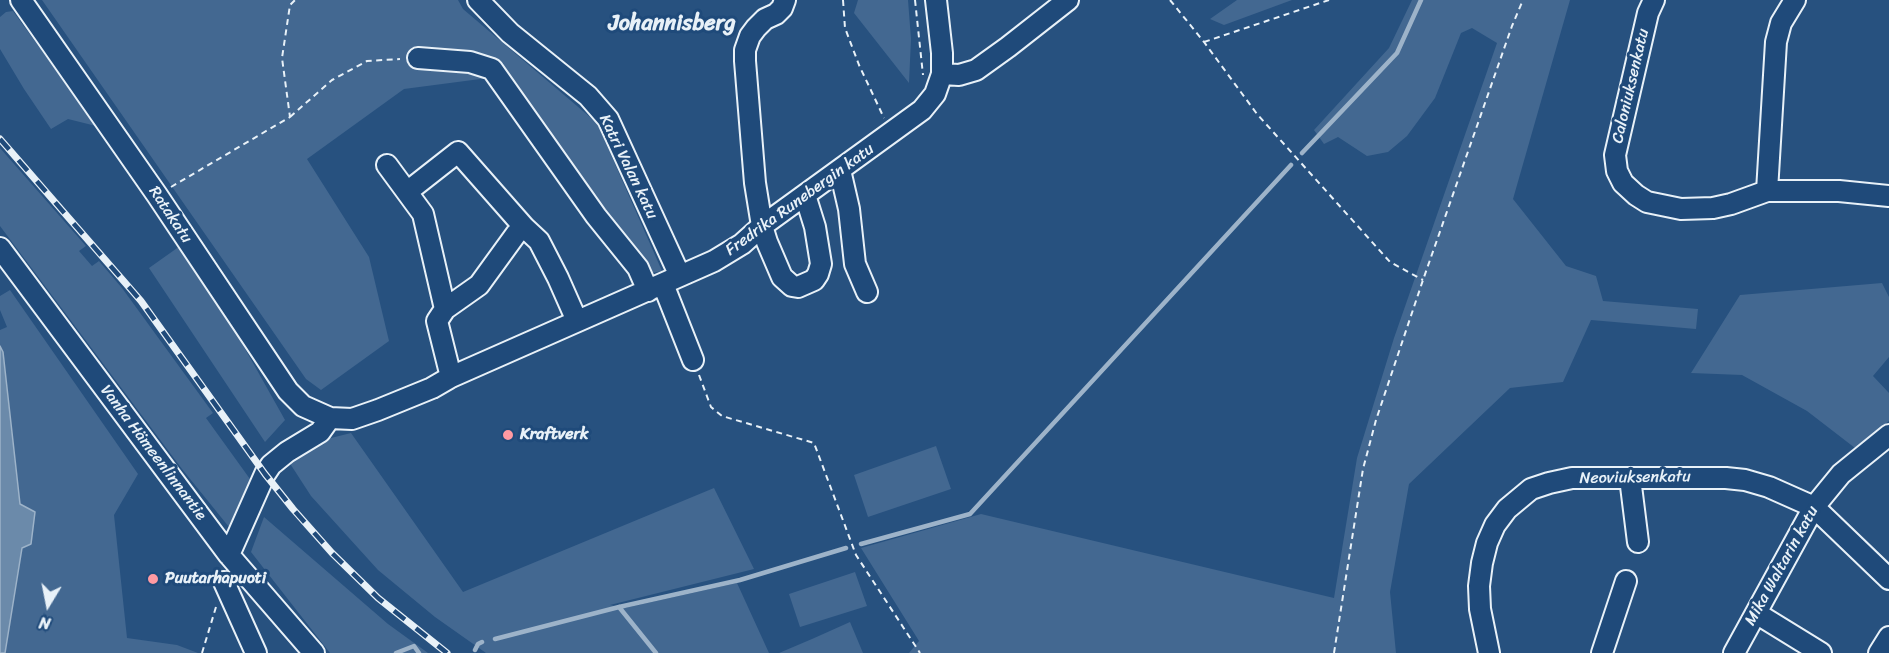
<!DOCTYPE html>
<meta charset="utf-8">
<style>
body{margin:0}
#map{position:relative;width:1889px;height:653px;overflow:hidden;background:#27517f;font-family:Sriracha,sans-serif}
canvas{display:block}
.north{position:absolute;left:18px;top:575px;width:60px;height:60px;-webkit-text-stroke:4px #1f4a7a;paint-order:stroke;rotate:190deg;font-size:16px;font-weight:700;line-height:24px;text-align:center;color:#e8f1f8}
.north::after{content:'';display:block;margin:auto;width:21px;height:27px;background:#e8f1f8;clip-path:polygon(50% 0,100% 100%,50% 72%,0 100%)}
</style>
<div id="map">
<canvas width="1889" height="653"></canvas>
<div class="north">N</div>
</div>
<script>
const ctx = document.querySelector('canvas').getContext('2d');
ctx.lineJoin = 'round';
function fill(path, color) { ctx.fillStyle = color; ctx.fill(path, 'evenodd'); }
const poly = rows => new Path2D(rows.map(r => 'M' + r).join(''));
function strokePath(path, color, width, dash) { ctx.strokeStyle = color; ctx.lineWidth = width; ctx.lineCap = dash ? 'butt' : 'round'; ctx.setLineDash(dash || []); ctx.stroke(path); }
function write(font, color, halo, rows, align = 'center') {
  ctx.font = font + ' Sriracha,sans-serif'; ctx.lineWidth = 6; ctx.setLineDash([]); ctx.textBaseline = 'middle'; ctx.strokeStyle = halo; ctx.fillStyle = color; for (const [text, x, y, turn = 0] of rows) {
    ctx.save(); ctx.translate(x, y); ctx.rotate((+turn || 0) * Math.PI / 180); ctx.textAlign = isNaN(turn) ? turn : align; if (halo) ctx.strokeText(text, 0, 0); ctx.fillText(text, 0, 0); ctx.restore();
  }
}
const green = poly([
 [42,0,458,0,463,9,597,123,662,271,632,277,488,78,404,89,307,159,369,257,389,341,321,390,306,379],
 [858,0,908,0,911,39,909,83,854,13],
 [1237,0,1292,0,1224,25,1210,19],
 [1412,0,1570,0,1513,199,1566,266,1596,276,1603,301,1698,309,1696,329,1591,320,1563,382,1510,388,1409,484,1390,592,1396,653,909,653,919,641,861,548,981,514,1334,598,1357,458,1394,338,1497,43,1472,28,1461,33,1435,98,1407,136,1388,152,1367,156,1338,137,1324,144,1314,130,1389,48],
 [13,11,68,87,96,126,68,119,51,129,24,89,0,49,0,17,6,12],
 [0,148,86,246,79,251,92,266,99,261,122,288,213,413,206,418,250,479,229,527,182,469,0,226],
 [180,246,235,331,285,420,265,442,149,268],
 [1882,283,1889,297,1889,357,1873,376,1889,393,1889,421,1855,448,1807,411,1742,375,1691,373,1740,295],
 [10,290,138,474,114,515,127,638,177,645,198,653,5,653,22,548,31,544,20,504,3,352,0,346,0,330,7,327,0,310,0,296],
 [351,433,463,592,714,488,754,569,610,605,625,608,737,583,769,653,486,653,435,617,378,570,311,496,289,462,319,441],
 [936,446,951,489,868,517,854,475],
 [264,517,388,624,428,653,330,653,251,552],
 [855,572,867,606,800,627,789,594],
 [850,622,863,653,779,653,812,639]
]);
const water = poly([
 [0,346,3,352,20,504,35,512,31,544,22,548,5,653,0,653,0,346]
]);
const stream = poly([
 [1302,153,1397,53,1421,0],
 [861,544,970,514,1291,165],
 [619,607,656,653],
 [495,639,619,607,740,580,846,548],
 [475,650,478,644,482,642],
 [396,653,414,646,419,653]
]);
const path = poly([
 [843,0,845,28,859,65,884,118],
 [915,0,923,75],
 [1170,0,1204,42,1257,114,1390,262,1423,280],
 [1204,42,1329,0],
 [290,117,332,80,367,61,400,59],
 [171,187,290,117,282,58,290,5,295,0],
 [699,375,711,407,722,416,814,443,856,555,920,653],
 [202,653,216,607],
 [1334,653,1363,469,1376,420,1423,280,1512,26,1523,0]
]);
const minor = poly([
 [21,0,157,195,288,391,303,406,330,418,352,419,378,410,432,388,451,377,714,261,742,244,762,226,922,110,935,94,942,74,942,53,936,0],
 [478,0,510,33,588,96,608,119,680,276],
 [785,0,782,8,776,14,765,19,756,28,750,36,745,50,745,61,755,183,762,226,767,242,782,277,792,286,798,287,814,280,818,274,821,264,815,227,805,195],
 [1654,0,1648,13,1615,155,1617,171,1623,183,1636,195,1647,202,1681,209,1713,208,1731,204,1767,191,1839,191,1889,196],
 [418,58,470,62,492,69,596,216,638,268,648,291],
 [942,74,959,75,976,70,1008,47,1068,0],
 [387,165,423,214,445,309],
 [840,170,849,209,855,264,867,292],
 [1767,191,1776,42,1781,23,1795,0],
 [407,192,458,152,524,227],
 [0,248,229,555,314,653],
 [663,284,693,360],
 [451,377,437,321,445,309,479,285,516,234,524,227,539,241,558,278,577,321],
 [1630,478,1638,542],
 [229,555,265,474,271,465,287,452,320,432,330,418],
 [224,582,256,653],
 [1756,613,1821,653],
 [1489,653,1480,609,1479,586,1482,563,1487,543,1495,525,1507,509,1531,489,1549,483,1572,478,1726,478,1745,480,1769,487,1814,507,1889,579],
 [1602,653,1626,581],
 [1734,653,1814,507,1841,474,1889,435],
 [1879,653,1889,637]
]);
const rail = poly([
 [0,139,141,301,265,474,293,509,332,553,378,598,447,653]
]);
const markers = [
 [508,435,6,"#ff9aa2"],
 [153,579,6,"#ff9aa2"]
];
const streetNames = [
 ["Caloniuksenkatu",1631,86,-77],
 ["Katri Valan katu",628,167,64],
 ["Fredrika Runebergin katu",800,200,-36],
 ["Ratakatu",170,215,56],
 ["Vanha Hämeenlinnantie",153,453,53],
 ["Neoviuksenkatu",1635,478,-1],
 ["Mika Waltarin katu",1782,566,-61]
];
const poiNames = [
 ["Kraftverk",520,435],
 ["Puutarhapuoti",165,579]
];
const districtNames = [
 ["Johannisberg",672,24]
];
fill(green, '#436891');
fill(water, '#6b8aaa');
strokePath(water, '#9db3c9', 1.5);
strokePath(stream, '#9db3c9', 4.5);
strokePath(minor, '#e8f1f8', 24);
strokePath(path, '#e8f1f8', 2, [6, 4.5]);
strokePath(minor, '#1f4a7a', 20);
strokePath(rail, '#e8f1f8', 7);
strokePath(rail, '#1f4a7a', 4.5, [14]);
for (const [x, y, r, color] of markers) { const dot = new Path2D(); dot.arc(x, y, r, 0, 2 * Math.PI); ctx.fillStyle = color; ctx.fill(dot); strokePath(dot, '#1f4a7a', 2); }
write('16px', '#e8f1f8', '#1f4a7a', streetNames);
write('bold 16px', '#e8f1f8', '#1f4a7a', poiNames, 'left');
write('bold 22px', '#e8f1f8', '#1f4a7a', districtNames);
</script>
